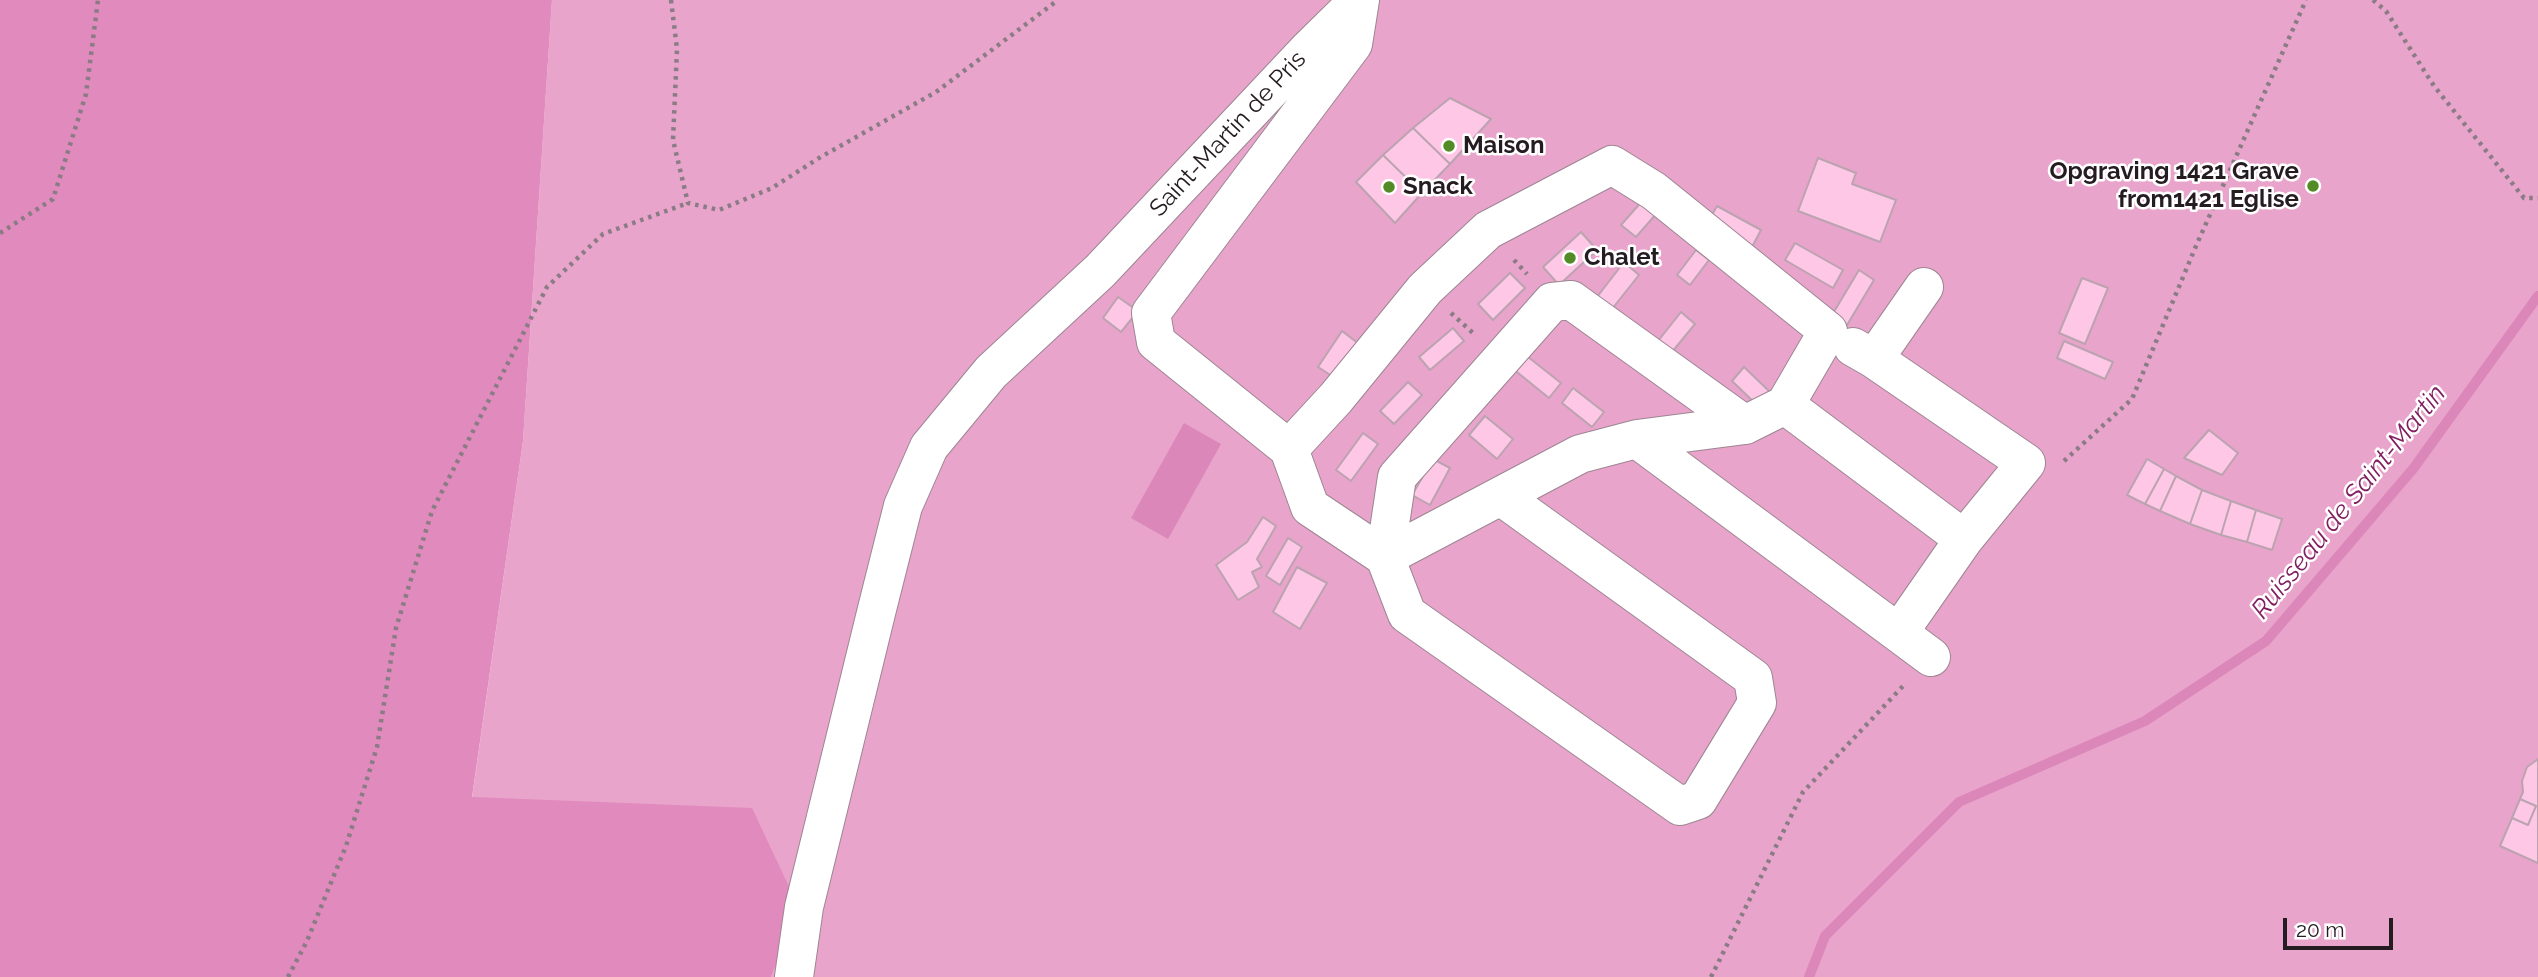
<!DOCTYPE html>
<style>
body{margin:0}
#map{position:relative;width:2538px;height:977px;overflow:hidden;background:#fde9f4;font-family:Raleway,sans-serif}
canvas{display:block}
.scale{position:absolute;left:2283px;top:918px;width:110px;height:32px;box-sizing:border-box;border:4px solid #251c21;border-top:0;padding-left:9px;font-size:21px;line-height:24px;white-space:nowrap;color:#251c21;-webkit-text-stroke:5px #fff;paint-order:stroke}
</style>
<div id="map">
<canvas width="2538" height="977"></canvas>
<div class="scale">20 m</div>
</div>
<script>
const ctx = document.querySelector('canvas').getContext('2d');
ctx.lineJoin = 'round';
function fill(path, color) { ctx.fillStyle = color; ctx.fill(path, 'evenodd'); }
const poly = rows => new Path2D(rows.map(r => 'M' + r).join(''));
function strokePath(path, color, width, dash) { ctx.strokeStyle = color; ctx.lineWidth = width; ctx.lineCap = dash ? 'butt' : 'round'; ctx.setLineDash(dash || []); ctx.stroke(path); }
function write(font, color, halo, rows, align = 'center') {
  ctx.font = font + ' Raleway,sans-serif'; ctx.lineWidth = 5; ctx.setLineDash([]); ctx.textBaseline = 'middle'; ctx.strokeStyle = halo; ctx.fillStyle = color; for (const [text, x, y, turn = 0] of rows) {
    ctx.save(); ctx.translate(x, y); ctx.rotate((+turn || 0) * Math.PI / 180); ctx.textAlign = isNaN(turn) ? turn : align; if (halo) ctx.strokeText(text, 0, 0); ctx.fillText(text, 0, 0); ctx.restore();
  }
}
const green = poly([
 [552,0,2538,0,2538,977,771,977,799,908,472,798,523,441]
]);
const forest = poly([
 [0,0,552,0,523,441,472,797,752,808,799,908,771,977,0,977]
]);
const water = poly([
 [1184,423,1221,444,1168,539,1131,518]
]);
const stream = poly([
 [1809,977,1825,936,1959,802,2145,721,2266,641,2413,469,2538,296]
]);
const building = poly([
 [1450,98,1491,119,1450,164,1413,128,1450,98],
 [1413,128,1450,164,1422,193,1383,155,1413,128],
 [1383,155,1422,193,1395,223,1356,182,1383,155],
 [1818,158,1856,173,1852,184,1896,200,1880,242,1798,211,1818,158],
 [1643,200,1657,213,1636,237,1621,225,1643,200],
 [1717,206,1761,230,1752,247,1707,224,1717,206],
 [1581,232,1597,250,1559,285,1543,267,1581,232],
 [1795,243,1843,270,1833,288,1785,260,1795,243],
 [1696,250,1709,260,1690,285,1677,275,1696,250],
 [1624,262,1639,275,1612,309,1597,297,1624,262],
 [1859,270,1874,280,1847,325,1832,315,1859,270],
 [1510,273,1525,288,1493,320,1478,304,1510,273],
 [2082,278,2108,288,2085,344,2059,333,2082,278],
 [1118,297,1138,311,1121,332,1103,318,1118,297],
 [1681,312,1695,324,1672,352,1658,341,1681,312],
 [1453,328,1464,341,1430,370,1419,357,1453,328],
 [1342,331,1359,344,1335,378,1318,367,1342,331],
 [2064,341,2113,362,2105,379,2057,358,2064,341],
 [1523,353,1561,383,1549,398,1512,368,1523,353],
 [1744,367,1770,392,1757,405,1732,381,1744,367],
 [1408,382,1422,395,1394,424,1380,411,1408,382],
 [1573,388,1604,412,1592,427,1562,403,1573,388],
 [1485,416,1513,439,1497,459,1469,435,1485,416],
 [2209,430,2238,453,2222,475,2184,458,2209,430],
 [1363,433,1378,444,1351,481,1336,470,1363,433],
 [1433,459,1450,468,1430,505,1412,495,1433,459],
 [2147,459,2164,469,2145,504,2127,495,2147,459],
 [2164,469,2176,476,2160,511,2145,504,2164,469],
 [2176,476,2202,490,2190,524,2160,511,2176,476],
 [2202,490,2231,501,2221,535,2190,524,2202,490],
 [2231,501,2256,510,2247,542,2221,535,2231,501],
 [2256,510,2282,519,2272,550,2247,542,2256,510],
 [1263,517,1276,526,1257,559,1262,567,1252,572,1259,587,1238,600,1216,565,1247,542,1263,517],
 [1288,538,1302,547,1280,585,1266,576,1288,538],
 [1297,567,1327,583,1300,629,1273,612,1297,567],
 [2538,759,2538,863,2500,846,2512,818,2528,825,2536,806,2520,799,2523,792,2522,781,2527,767,2538,759],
 [2520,799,2536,806,2528,825,2512,818,2520,799]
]);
const path = poly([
 [671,0,677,49,673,140,688,203,719,210,772,188,819,158,936,92,1058,0],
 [2373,0,2386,11,2434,86,2524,198,2538,198],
 [0,233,53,199,86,94,98,0],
 [1514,260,1527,274],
 [1451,313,1473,333],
 [2064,461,2132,399,2196,246,2306,0],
 [288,977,307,941,346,846,377,747,396,628,432,511,547,287,603,234,688,203],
 [1711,977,1803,792,1904,685]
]);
const minor = poly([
 [1853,347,1874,359,1924,287],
 [1874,359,2026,463,1964,539],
 [1785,405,1964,539,1900,631],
 [1637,439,1931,657],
 [1289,449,1310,507,1385,557,1580,454,1637,439,1745,425,1785,405,1828,331,1654,191,1612,165,1488,230,1425,289,1336,398,1289,449,1156,342,1151,313,1353,44,1360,0],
 [1502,497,1753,678,1757,703,1698,800,1680,806,1407,614,1385,557,1397,477,1552,302,1571,300,1745,425],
 [794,977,804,907,877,609,903,506,929,447,991,372,1100,271,1309,49,1359,0]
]);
const markers = [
 [1449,146,7,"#538b26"],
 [2313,186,7,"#538b26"],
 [1389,187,7,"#538b26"],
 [1570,258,7,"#538b26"]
];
const streetNames = [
 ["Saint-Martin de Pris",1228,134,-47]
];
const poiNames = [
 ["Maison",1463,146],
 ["Opgraving 1421 Grave",2299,172,"right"],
 ["from1421 Eglise",2299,200,"right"],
 ["Snack",1403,187],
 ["Chalet",1584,258]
];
const waterNames = [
 ["Ruisseau de Saint-Martin",2349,502,-51]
];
fill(green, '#e8a4cb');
fill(forest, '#e08abd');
fill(water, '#dc87b9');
strokePath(stream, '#dc87b9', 10);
fill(building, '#fdc7e5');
strokePath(building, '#bba3b0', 2);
strokePath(minor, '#9d8692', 40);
strokePath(path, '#8a7c84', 4.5, [3.5, 5]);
strokePath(minor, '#fff', 38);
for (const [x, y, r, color] of markers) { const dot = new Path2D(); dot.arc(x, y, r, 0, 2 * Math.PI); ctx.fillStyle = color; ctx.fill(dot); strokePath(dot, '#fff', 2.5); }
write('24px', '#251c21', '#fff', streetNames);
write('bold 24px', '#251c21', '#fff', poiNames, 'left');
write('italic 26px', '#811e61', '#fff', waterNames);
</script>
